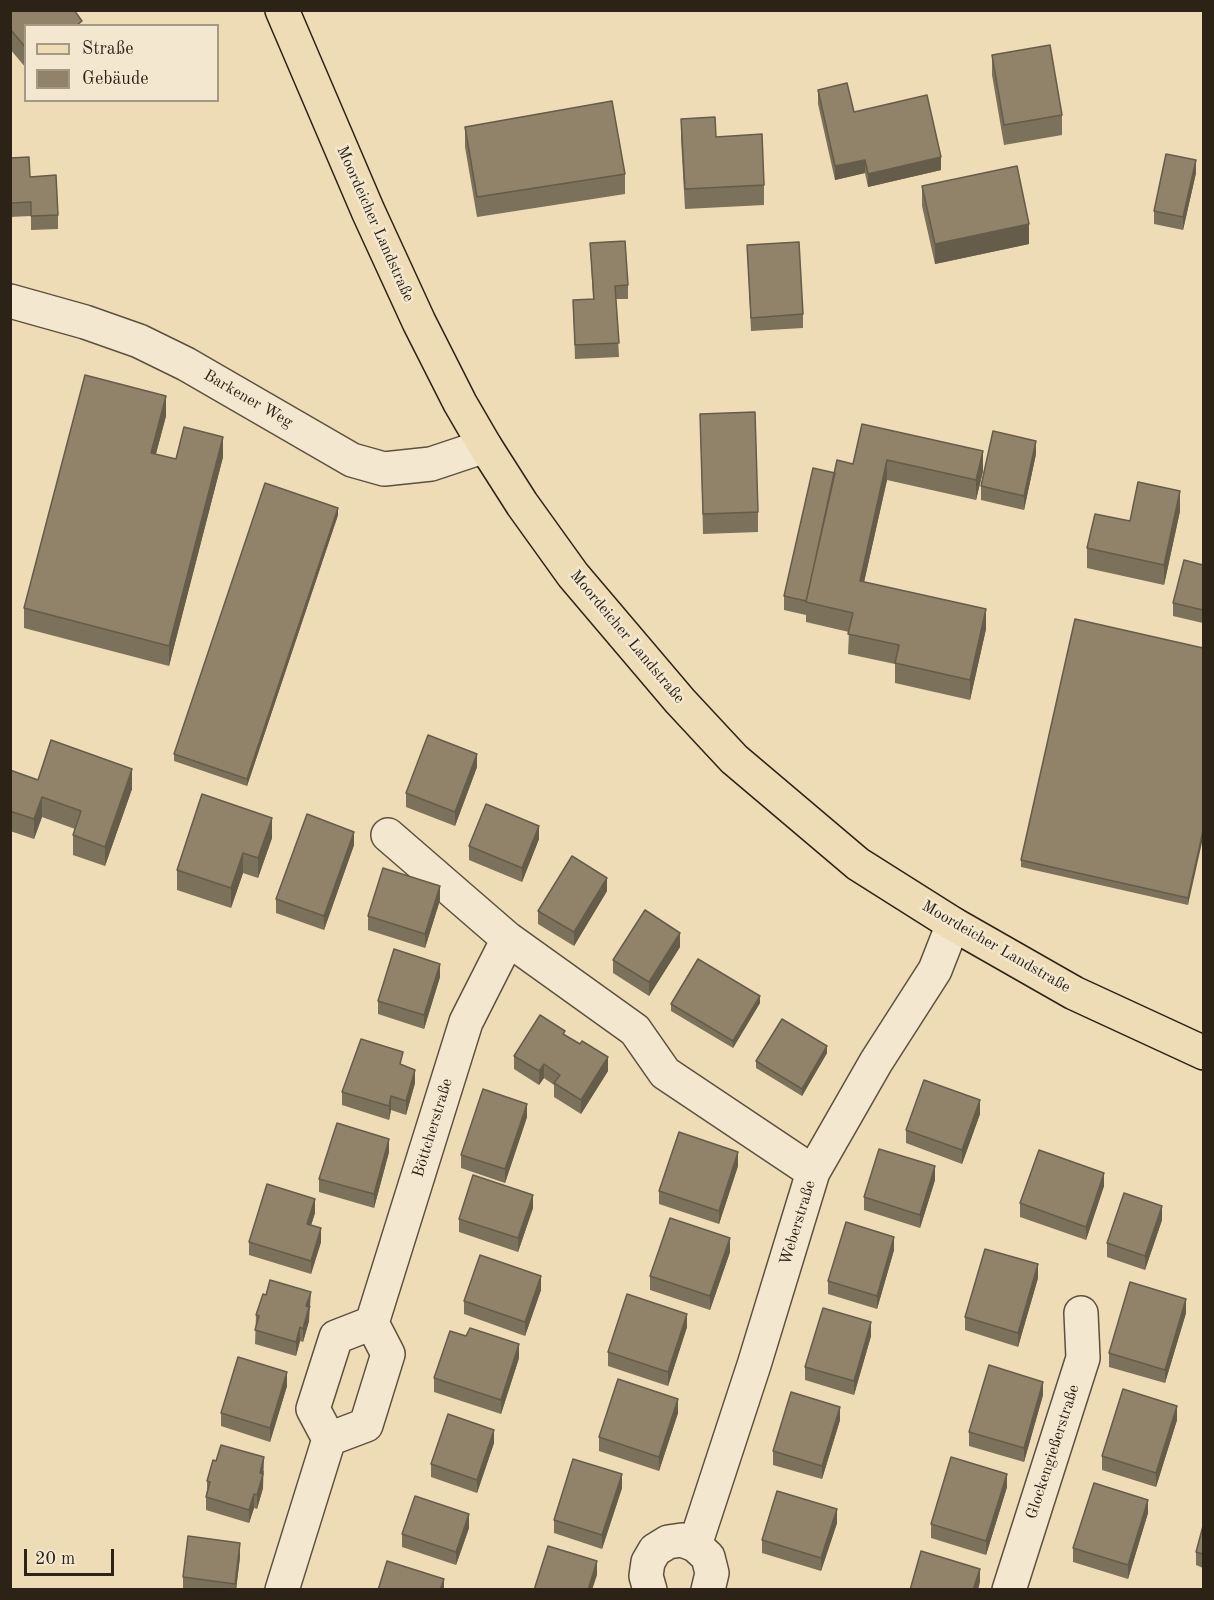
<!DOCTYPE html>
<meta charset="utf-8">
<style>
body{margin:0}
#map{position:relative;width:1214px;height:1600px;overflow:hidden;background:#eddcb5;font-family:"Old Standard TT",serif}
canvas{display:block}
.frame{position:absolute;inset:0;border:12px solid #2c2216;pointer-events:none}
.legend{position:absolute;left:24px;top:24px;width:195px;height:78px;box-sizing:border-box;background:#f3e8cf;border:2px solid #a39985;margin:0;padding:8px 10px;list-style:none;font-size:18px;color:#2c2216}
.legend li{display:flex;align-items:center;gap:12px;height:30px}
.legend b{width:30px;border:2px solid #a39985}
.scale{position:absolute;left:24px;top:1549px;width:90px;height:27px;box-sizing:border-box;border:3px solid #2c2216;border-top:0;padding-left:8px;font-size:18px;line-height:21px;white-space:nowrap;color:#2c2216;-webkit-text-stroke:4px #f3e8cf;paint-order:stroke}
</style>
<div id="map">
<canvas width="1214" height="1600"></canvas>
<div class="frame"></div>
<ul class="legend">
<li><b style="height:8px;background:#eddcb5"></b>Straße</li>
<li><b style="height:16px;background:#908369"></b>Gebäude</li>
</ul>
<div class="scale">20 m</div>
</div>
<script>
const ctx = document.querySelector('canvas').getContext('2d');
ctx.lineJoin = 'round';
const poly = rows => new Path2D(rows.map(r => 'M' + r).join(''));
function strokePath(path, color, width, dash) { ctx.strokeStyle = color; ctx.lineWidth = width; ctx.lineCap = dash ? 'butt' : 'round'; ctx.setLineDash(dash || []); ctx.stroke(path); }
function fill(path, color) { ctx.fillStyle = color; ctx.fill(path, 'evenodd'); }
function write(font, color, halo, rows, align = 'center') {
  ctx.font = font + ' "Old Standard TT",serif'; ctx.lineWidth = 5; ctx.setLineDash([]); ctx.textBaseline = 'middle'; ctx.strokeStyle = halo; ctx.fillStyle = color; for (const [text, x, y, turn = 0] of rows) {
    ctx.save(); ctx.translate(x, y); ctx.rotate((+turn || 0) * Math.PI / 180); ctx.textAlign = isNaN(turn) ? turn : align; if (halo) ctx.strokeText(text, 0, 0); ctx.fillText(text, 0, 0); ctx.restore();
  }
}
const minor = poly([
 [10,301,85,322,139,341,186,364,352,460,384,469,431,464,485,446],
 [388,835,508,939,635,1030,665,1073,813,1172],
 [329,1439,366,1425,388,1354,372,1323,466,1022,508,939],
 [695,1545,754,1365,813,1172,876,1062,935,970,953,924],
 [282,1590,329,1439,313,1409,336,1337,372,1323],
 [650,1590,646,1576,648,1562,655,1550,668,1542,682,1540,695,1545,708,1557,712,1573,708,1590],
 [1009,1590,1083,1358,1081,1313]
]);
const major = poly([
 [282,10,368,211,419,322,460,403,485,446,522,504,573,575,680,701,734,759,858,864,953,924,1074,993,1204,1053]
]);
const wall = poly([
 [10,10,82,26,26,26,26,68,10,49],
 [992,55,1062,115,1062,135,1004,145,992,75],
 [818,90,854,112,941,170,868,187,865,173,835,180,818,104],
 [681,119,716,137,764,185,764,205,685,209,681,139],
 [465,127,625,174,625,194,477,217,465,147],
 [10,158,30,177,58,215,58,229,31,230,31,216,10,217],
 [1196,173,1183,230,1154,224,1154,211],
 [922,186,1029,244,935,264,922,206],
 [590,243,628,285,628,299,616,299,619,357,575,359,573,300,593,299],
 [747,245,803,314,803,328,751,331],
 [700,414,758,512,758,532,703,534],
 [166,416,156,454,176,459,223,457,169,666,24,628,24,608],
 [862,424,983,471,976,500,887,480,864,582,986,629,970,700,895,683,895,664,848,654,849,632,806,622,806,615,784,610,784,596,835,473,853,464],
 [1036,454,1024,510,981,500,981,486],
 [1180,511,1164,585,1087,568,1087,548,1130,521],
 [338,515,247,786,174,761,174,754],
 [1203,565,1203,623,1173,616,1173,603],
 [1203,648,1188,905,1021,867,1021,860],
 [477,767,455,826,406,807,406,793],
 [10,770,38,780,132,789,105,866,73,855,73,835,75,829,42,817,34,839,10,831],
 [272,838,258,878,243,873,231,908,177,890,177,870],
 [539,839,522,882,469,860,469,846],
 [354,845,324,930,276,913,276,899],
 [607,891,574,946,538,924,538,911],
 [440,900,425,948,368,930,368,916],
 [680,947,649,996,613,973,613,960],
 [440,977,424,1029,378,1014,378,1001],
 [760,1003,733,1048,671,1011,671,1004],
 [565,1035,608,1071,581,1114,554,1097,554,1085,544,1078,539,1085,514,1069,514,1056],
 [827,1053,802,1096,756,1068,756,1061],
 [403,1065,415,1083,406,1115,391,1110,389,1120,342,1105,342,1092],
 [980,1114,962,1164,906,1143,906,1130],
 [527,1117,505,1183,461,1168,461,1155],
 [389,1152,374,1208,319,1192,319,1179],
 [738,1166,719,1224,659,1204,659,1191],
 [935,1180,920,1228,864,1210,864,1197],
 [1104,1186,1086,1240,1020,1217,1020,1203],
 [533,1208,518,1252,459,1232,459,1219],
 [315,1213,311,1225,321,1242,311,1274,249,1255,249,1242],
 [1162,1220,1145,1270,1107,1257,1107,1243],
 [894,1250,877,1309,828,1294,828,1281],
 [730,1252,710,1310,650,1290,650,1276],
 [1038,1278,1018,1347,965,1330,965,1317],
 [541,1290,525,1336,464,1314,464,1301],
 [311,1306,309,1310,309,1321,303,1342,300,1341,296,1356,255,1344,256,1315],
 [1186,1313,1165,1383,1109,1367,1109,1353],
 [687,1327,668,1386,608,1366,608,1352],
 [871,1336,854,1395,805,1380,805,1367],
 [519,1358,501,1414,434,1392,434,1378],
 [287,1386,270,1442,221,1426,221,1413],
 [1043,1395,1024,1462,969,1446,969,1432],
 [678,1413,659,1471,599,1451,599,1437],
 [840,1420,822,1479,773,1465,773,1451],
 [1177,1420,1156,1487,1102,1470,1102,1456],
 [494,1443,477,1493,431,1477,431,1464],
 [264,1471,263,1476,263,1488,257,1509,254,1508,249,1523,206,1510,206,1497,207,1490,207,1481],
 [1007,1487,986,1555,931,1538,931,1524],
 [622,1488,602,1549,554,1533,554,1520],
 [1148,1513,1128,1579,1073,1562,1073,1548],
 [837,1523,821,1571,762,1553,762,1540],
 [1203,1526,1203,1568,1196,1565,1196,1552],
 [469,1528,456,1565,402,1547,402,1534],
 [240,1557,236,1590,183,1590,183,1577]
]);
const shadedWall = poly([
 [941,157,941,170,868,187,868,174],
 [865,160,865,173,835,180,835,166],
 [1196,160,1196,173,1183,230,1183,217],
 [1029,224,1029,244,935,264,935,244],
 [166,396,166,416,151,472,151,453],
 [223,437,223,457,169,666,169,646],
 [1036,441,1036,454,1024,510,1024,496],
 [983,451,983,471,976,500,976,480],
 [887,460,887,480,860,600,860,581],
 [1180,491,1180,511,1164,585,1164,565],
 [338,508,338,515,247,786,247,779],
 [986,609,986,629,970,700,970,680],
 [477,754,477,767,455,826,455,812],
 [132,769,132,789,105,866,105,847],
 [42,797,42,817,34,839,34,819],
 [272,818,272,838,258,878,258,858],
 [539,826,539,839,522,882,522,868],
 [1203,831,1203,838,1188,905,1188,898],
 [354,832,354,845,324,930,324,916],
 [243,853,243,873,231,908,231,888],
 [607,878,607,891,574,946,574,932],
 [440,886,440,900,425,948,425,934],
 [680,933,680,947,649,996,649,982],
 [440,964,440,977,424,1029,424,1015],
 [760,996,760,1003,733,1048,733,1041],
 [827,1046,827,1053,802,1096,802,1089],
 [608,1057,608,1071,581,1114,581,1100],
 [544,1064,544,1078,539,1085,539,1071],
 [415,1070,415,1083,406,1115,406,1101],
 [391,1096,391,1110,389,1120,389,1106],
 [980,1100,980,1114,962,1164,962,1150],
 [527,1104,527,1117,505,1183,505,1169],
 [389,1139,389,1152,374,1208,374,1194],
 [738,1152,738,1166,719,1224,719,1211],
 [935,1166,935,1180,920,1228,920,1215],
 [1104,1173,1104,1186,1086,1240,1086,1227],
 [533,1195,533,1208,518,1252,518,1238],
 [315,1199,315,1213,307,1238,307,1224],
 [1162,1206,1162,1220,1145,1270,1145,1256],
 [321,1228,321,1242,311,1274,311,1261],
 [894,1237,894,1250,877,1309,877,1296],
 [730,1238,730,1252,710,1310,710,1296],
 [1038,1264,1038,1278,1018,1347,1018,1333],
 [541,1276,541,1290,525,1336,525,1322],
 [311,1292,309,1321,303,1342,303,1329,306,1306],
 [1186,1299,1186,1313,1165,1383,1165,1370],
 [687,1314,687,1327,668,1386,668,1372],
 [871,1322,871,1336,854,1395,854,1381],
 [300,1327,300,1341,296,1356,296,1342],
 [519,1344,519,1358,501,1414,501,1400],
 [287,1372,287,1386,270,1442,270,1428],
 [1043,1382,1043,1395,1024,1462,1024,1448],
 [678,1399,678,1413,659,1471,659,1457],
 [1177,1406,1177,1420,1156,1487,1156,1473],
 [840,1407,840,1420,822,1479,822,1466],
 [494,1430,494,1443,477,1493,477,1480],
 [264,1457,263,1488,257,1509,257,1495,260,1473],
 [622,1474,622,1488,602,1549,602,1535],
 [1007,1474,1007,1487,986,1555,986,1541],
 [254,1494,254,1508,249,1523,249,1510],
 [1148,1500,1148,1513,1128,1579,1128,1565],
 [837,1509,837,1523,821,1571,821,1558],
 [469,1514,469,1528,456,1565,456,1552],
 [240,1543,240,1557,236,1590,235,1590],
 [597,1561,597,1575,592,1590,588,1590],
 [980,1569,980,1582,978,1590,973,1590],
 [444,1579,444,1590,440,1590]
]);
const building = poly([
 [10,10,74,10,82,21,76,26,26,26,26,48,10,29,10,10],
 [1050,45,1062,115,1004,125,992,55,1050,45],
 [847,83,854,112,927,95,941,157,868,174,865,160,835,166,818,90,847,83],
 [612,101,625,174,477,197,465,127,612,101],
 [715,117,716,137,762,134,764,185,685,189,681,119,715,117],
 [1166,154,1196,160,1183,217,1154,211,1166,154],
 [29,157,30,177,56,175,58,215,31,216,31,202,10,203,10,158,29,157],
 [1017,166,1029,224,935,244,922,186,1017,166],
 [625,241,628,285,615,286,619,343,575,345,573,300,594,299,590,243,625,241],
 [799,242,803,314,751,318,747,245,799,242],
 [85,375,166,396,151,453,176,459,184,427,223,437,169,646,24,608,85,375],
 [755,412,758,512,703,514,700,414,755,412],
 [862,424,983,451,976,480,887,460,860,581,986,609,970,680,895,663,899,645,848,634,853,613,806,602,837,460,853,464,862,424],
 [993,431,1036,441,1024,496,981,486,993,431],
 [813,468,835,473,806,601,784,596,813,468],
 [1138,482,1180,491,1164,565,1087,548,1095,514,1130,521,1138,482],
 [265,483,338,508,247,779,174,754,265,483],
 [1184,560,1203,565,1203,610,1173,603,1184,560],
 [1075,619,1203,648,1203,831,1188,898,1021,860,1075,619],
 [428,735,477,754,455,812,406,793,428,735],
 [51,740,132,769,105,847,73,835,81,811,42,797,34,819,10,811,10,770,38,780,51,740],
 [202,794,272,818,258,858,243,853,231,888,177,870,202,794],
 [486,804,539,826,522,868,469,846,486,804],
 [307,814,354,832,324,916,276,899,307,814],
 [572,856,607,878,574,932,538,911,572,856],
 [383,868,440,886,425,934,368,916,383,868],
 [645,910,680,933,649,982,613,960,645,910],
 [394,949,440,964,424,1015,378,1001,394,949],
 [698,959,760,996,733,1041,671,1004,698,959],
 [540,1015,565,1031,563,1034,580,1044,582,1041,608,1057,581,1100,554,1083,560,1075,544,1064,539,1071,514,1056,540,1015],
 [782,1019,827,1046,802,1089,756,1061,782,1019],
 [361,1039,403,1052,400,1064,415,1070,406,1101,391,1096,389,1106,342,1092,361,1039],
 [924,1080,980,1100,962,1150,906,1130,924,1080],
 [483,1089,527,1104,505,1169,461,1155,483,1089],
 [337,1123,389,1139,374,1194,319,1179,337,1123],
 [679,1132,738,1152,719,1211,659,1191,679,1132],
 [879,1149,935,1166,920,1215,864,1197,879,1149],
 [1039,1150,1104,1173,1086,1227,1020,1203,1039,1150],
 [473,1175,533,1195,518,1238,459,1219,473,1175],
 [267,1184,315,1199,307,1224,321,1228,311,1261,249,1242,267,1184],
 [1124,1193,1162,1206,1145,1256,1107,1243,1124,1193],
 [670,1218,730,1238,710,1296,650,1276,670,1218],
 [846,1222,894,1237,877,1296,828,1281,846,1222],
 [985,1249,1038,1264,1018,1333,965,1317,985,1249],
 [480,1255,541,1276,525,1322,464,1301,480,1255],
 [270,1280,311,1292,306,1306,309,1307,303,1329,300,1327,296,1342,255,1330,259,1316,256,1315,263,1294,266,1295,270,1280],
 [1130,1282,1186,1299,1165,1370,1109,1353,1130,1282],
 [627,1294,687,1314,668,1372,608,1352,627,1294],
 [823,1308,871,1322,854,1381,805,1367,823,1308],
 [470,1328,519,1344,501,1400,434,1378,450,1331,466,1336,470,1328],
 [238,1357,287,1372,270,1428,221,1413,238,1357],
 [989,1365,1043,1382,1024,1448,969,1432,989,1365],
 [618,1379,678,1399,659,1457,599,1437,618,1379],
 [1123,1389,1177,1406,1156,1473,1102,1456,1123,1389],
 [791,1392,840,1407,822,1466,773,1451,791,1392],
 [448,1414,494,1430,477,1480,431,1464,448,1414],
 [221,1445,264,1457,260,1473,263,1474,257,1495,254,1494,249,1510,206,1497,210,1482,207,1481,213,1460,216,1461,221,1445],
 [951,1457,1007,1474,986,1541,931,1524,951,1457],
 [573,1459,622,1474,602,1535,554,1520,573,1459],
 [1094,1483,1148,1500,1128,1565,1073,1548,1094,1483],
 [777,1491,837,1509,821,1558,762,1540,777,1491],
 [415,1496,469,1514,456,1552,402,1534,415,1496],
 [1203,1526,1203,1554,1196,1552,1203,1526],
 [188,1536,240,1543,235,1584,183,1577,188,1536],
 [548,1546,597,1561,588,1590,534,1590,548,1546],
 [921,1551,980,1569,973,1590,910,1590,921,1551],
 [387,1561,444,1579,440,1590,378,1590,387,1561]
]);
const streetNames = [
 ["Moordeicher Landstraße",375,224,66],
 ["Barkener Weg",248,399,30],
 ["Moordeicher Landstraße",627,637,50],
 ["Moordeicher Landstraße",996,947,30],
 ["Böttcherstraße",433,1128,-73],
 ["Weberstraße",798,1223,-73],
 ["Glockengießerstraße",1053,1452,-72]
];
strokePath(minor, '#5c503e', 36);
strokePath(major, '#2c2216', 36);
strokePath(minor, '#f3e8cf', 33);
strokePath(major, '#eddcb5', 33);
fill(wall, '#7c715a');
fill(shadedWall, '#655c4a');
fill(building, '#908369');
strokePath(building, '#655c4a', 1.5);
write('16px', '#2c2216', '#f3e8cf', streetNames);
</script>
